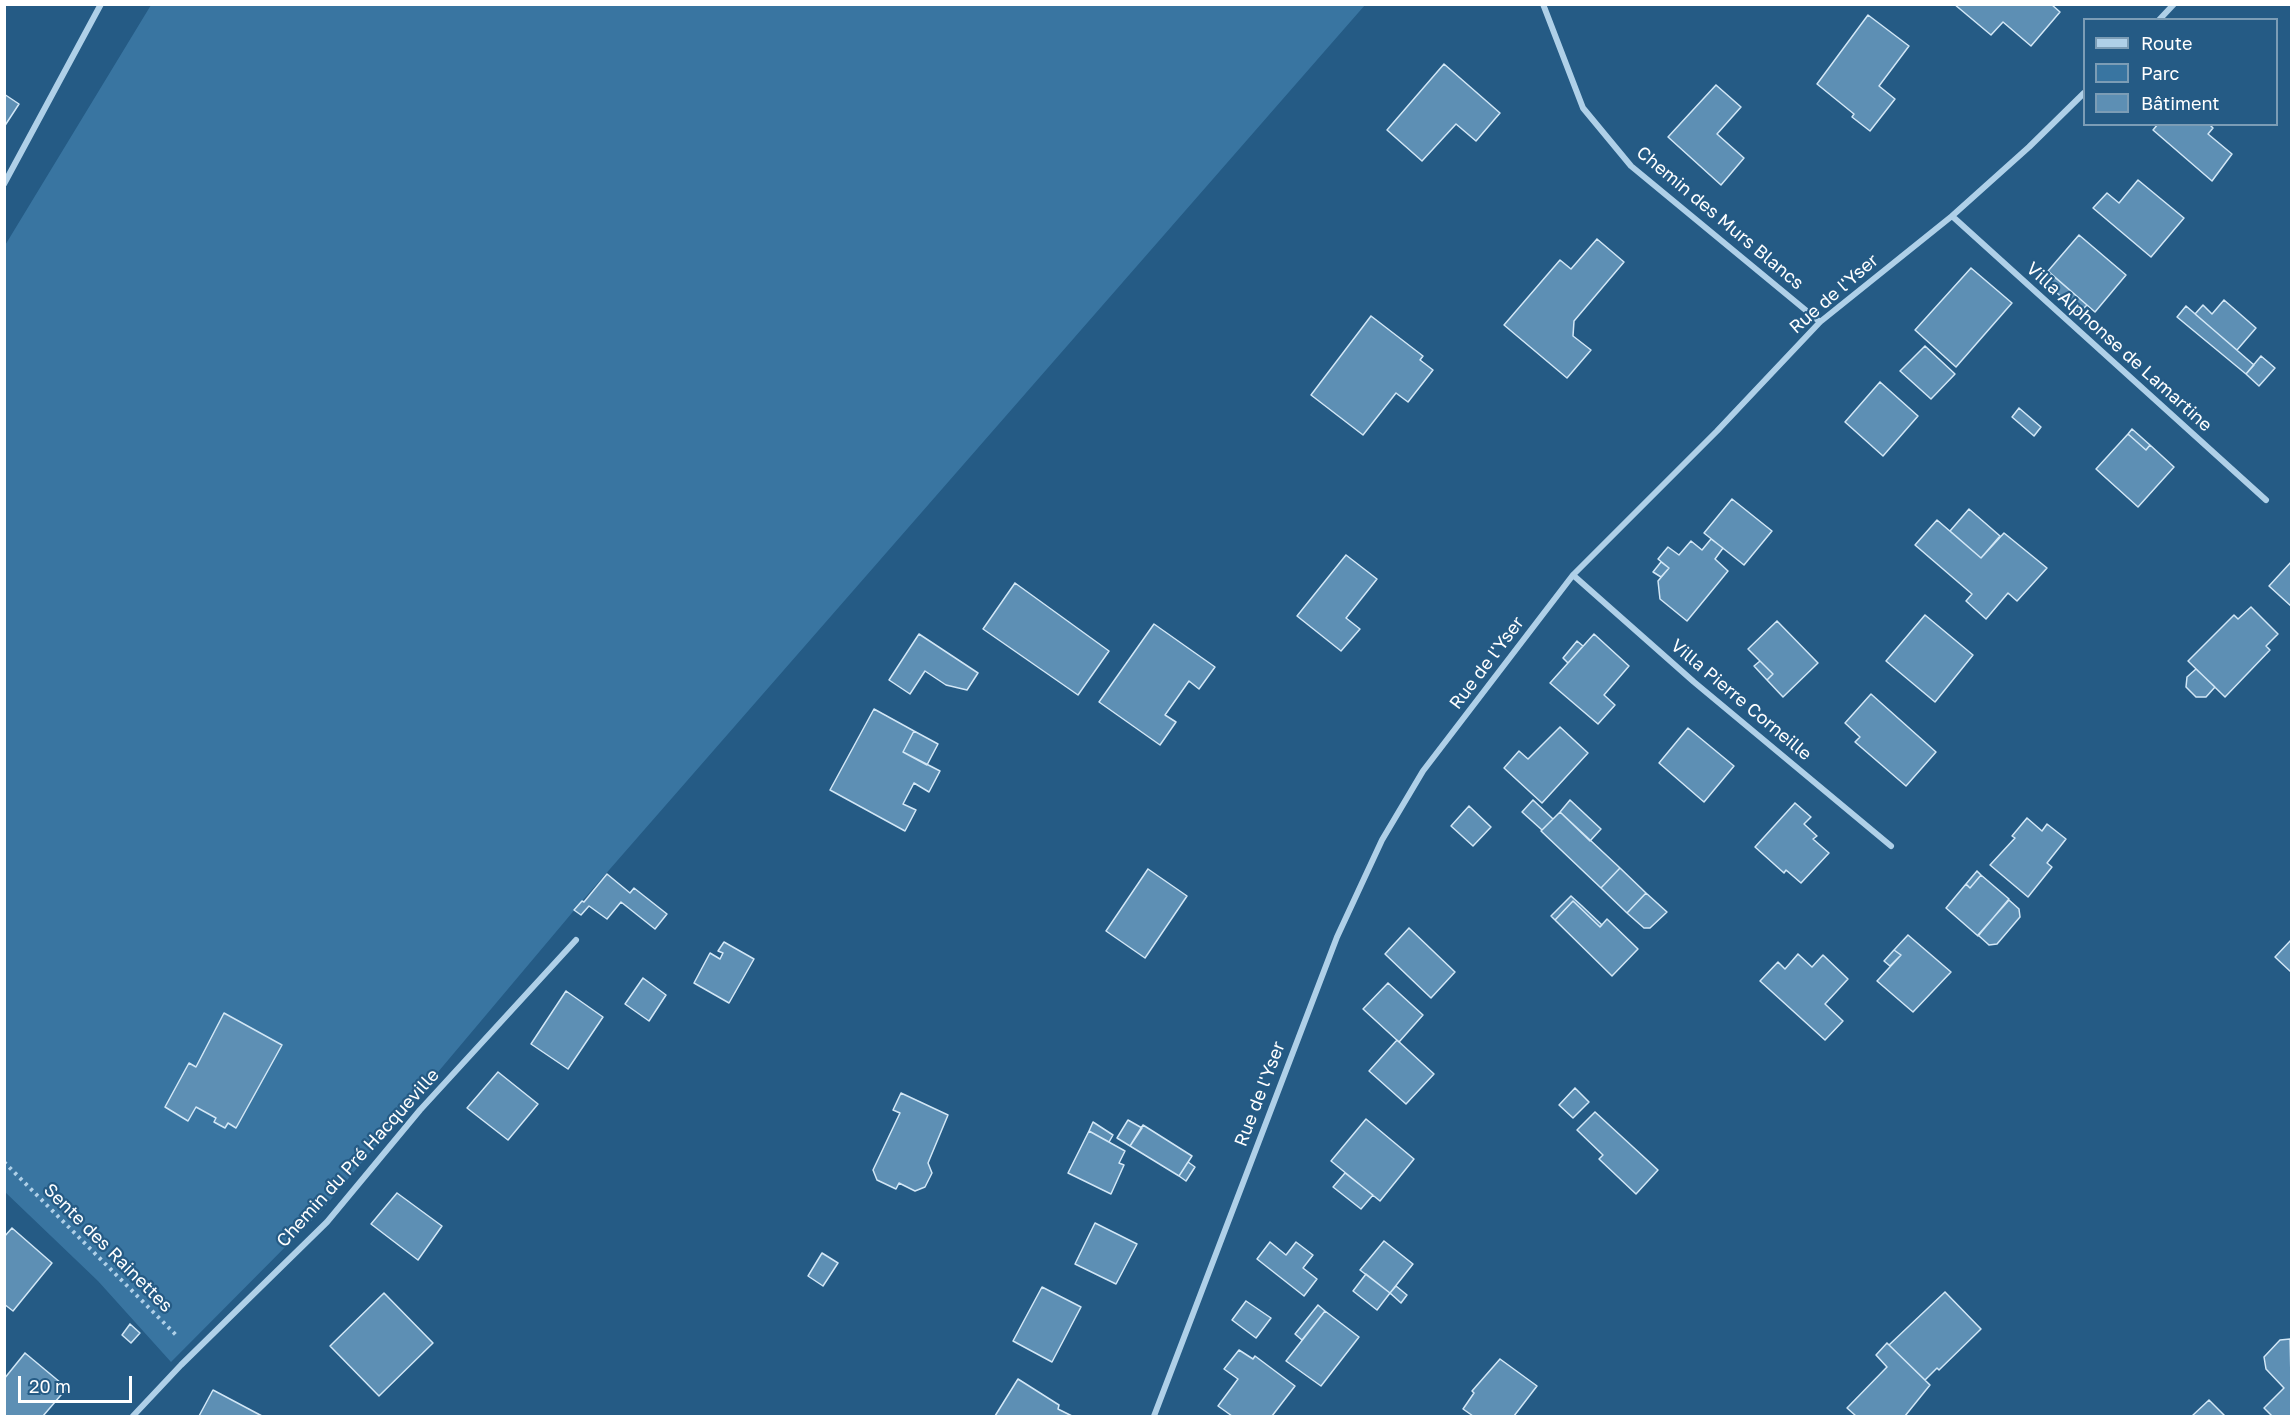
<!DOCTYPE html>
<meta charset="utf-8">
<style>
body{margin:0}
#map{position:relative;width:2296px;height:1421px;overflow:hidden;background:#255b85;font-family:"Golos Text",sans-serif}
canvas{display:block}
.frame{position:absolute;inset:0;border:6px solid #fff;pointer-events:none}
.legend{position:absolute;left:2083px;top:18px;width:195px;height:108px;box-sizing:border-box;background:#255b85;border:2px solid #7c9db6;margin:0;padding:8px 10px;list-style:none;font-size:18px;color:#fff}
.legend li{display:flex;align-items:center;gap:12px;height:30px}
.legend b{width:30px;border:2px solid #7c9db6}
.scale{position:absolute;left:18px;top:1376px;width:114px;height:27px;box-sizing:border-box;border:3px solid #fff;border-top:0;padding-left:8px;font-size:18px;line-height:21px;white-space:nowrap;color:#fff;-webkit-text-stroke:4px #255b85;paint-order:stroke}
</style>
<div id="map">
<canvas width="2296" height="1421"></canvas>
<div class="frame"></div>
<ul class="legend">
<li><b style="height:8px;background:#afd0e8"></b>Route</li>
<li><b style="height:16px;background:#3975a1"></b>Parc</li>
<li><b style="height:16px;background:#5d8fb4"></b>Bâtiment</li>
</ul>
<div class="scale">20 m</div>
</div>
<script>
const ctx = document.querySelector('canvas').getContext('2d');
ctx.lineJoin = 'round';
function fill(path, color) { ctx.fillStyle = color; ctx.fill(path, 'evenodd'); }
const poly = rows => new Path2D(rows.map(r => 'M' + r).join(''));
function strokePath(path, color, width, dash) { ctx.strokeStyle = color; ctx.lineWidth = width; ctx.lineCap = dash ? 'butt' : 'round'; ctx.setLineDash(dash || []); ctx.stroke(path); }
function write(font, color, halo, rows, align = 'center') {
  ctx.font = font + ' "Golos Text",sans-serif'; ctx.lineWidth = 4.5; ctx.setLineDash([]); ctx.textBaseline = 'middle'; ctx.strokeStyle = halo; ctx.fillStyle = color; for (const [text, x, y, turn = 0] of rows) {
    ctx.save(); ctx.translate(x, y); ctx.rotate((+turn || 0) * Math.PI / 180); ctx.textAlign = isNaN(turn) ? turn : align; if (halo) ctx.strokeText(text, 0, 0); ctx.fillText(text, 0, 0); ctx.restore();
  }
}
const green = poly([
 [151,5,1365,5,582,901,321,1211,171,1362,98,1281,5,1192,4,247]
]);
const building = poly([
 [1954,4,2051,4,2060,12,2031,46,2003,22,1991,35,1954,4],
 [1868,15,1909,46,1879,86,1895,99,1870,131,1852,117,1854,114,1817,84,1868,15],
 [1444,64,1500,113,1476,141,1456,124,1422,161,1387,130,1444,64],
 [1716,85,1741,107,1717,134,1744,158,1721,185,1668,137,1716,85],
 [4,94,19,104,4,127,4,94],
 [2158,124,2209,124,2213,128,2208,134,2232,154,2212,181,2153,130,2158,124],
 [2138,180,2184,218,2151,257,2093,208,2107,193,2119,203,2138,180],
 [2079,235,2126,275,2095,312,2048,271,2079,235],
 [1597,239,1624,262,1574,321,1573,336,1591,350,1567,378,1504,325,1560,260,1571,269,1597,239],
 [1971,268,2012,303,1956,367,1915,330,1971,268],
 [2051,274,2087,305,2079,313,2045,282,2051,274],
 [2224,300,2256,328,2237,350,2195,314,2203,305,2212,314,2224,300],
 [2186,306,2254,365,2246,374,2177,317,2186,306],
 [1371,316,1423,356,1420,360,1433,370,1408,402,1396,393,1363,435,1311,395,1371,316],
 [1925,346,1955,374,1931,399,1900,371,1925,346],
 [2261,356,2275,368,2259,386,2246,374,2261,356],
 [1880,382,1918,416,1883,456,1845,422,1880,382],
 [2019,408,2041,427,2034,436,2012,417,2019,408],
 [2132,429,2150,445,2146,450,2128,434,2132,429],
 [2128,434,2146,450,2150,445,2174,467,2138,507,2096,469,2128,434],
 [1732,499,1772,531,1744,565,1704,533,1732,499],
 [1969,509,2000,536,1981,558,1950,531,1969,509],
 [1937,520,1981,558,2004,533,2047,568,2017,601,2008,593,1986,619,1966,601,1972,594,1915,545,1937,520],
 [1711,539,1723,548,1715,559,1728,571,1687,621,1660,599,1658,581,1669,568,1658,559,1668,547,1679,555,1691,541,1702,550,1711,539],
 [1346,555,1377,579,1346,618,1360,629,1341,651,1297,616,1346,555],
 [2292,561,2292,607,2269,586,2292,561],
 [1661,562,1669,568,1661,577,1653,572,1661,562],
 [1015,583,1109,651,1078,695,983,629,1015,583],
 [2251,607,2278,634,2266,646,2270,650,2225,697,2188,661,2234,615,2238,619,2251,607],
 [1925,615,1973,655,1935,702,1886,661,1925,615],
 [1777,621,1818,663,1783,697,1767,680,1773,674,1748,649,1777,621],
 [1154,624,1215,667,1199,689,1189,681,1165,715,1176,722,1160,745,1099,702,1154,624],
 [919,634,978,673,967,690,946,685,925,671,910,694,889,680,919,634],
 [1594,634,1629,666,1604,695,1615,705,1598,724,1550,683,1594,634],
 [1577,641,1583,646,1568,663,1563,658,1577,641],
 [1760,661,1773,674,1767,680,1754,666,1760,661],
 [2196,669,2215,687,2206,697,2196,697,2186,687,2187,677,2196,669],
 [1871,694,1936,752,1906,786,1855,742,1860,737,1845,723,1871,694],
 [874,709,914,731,903,752,940,771,929,792,914,783,903,804,916,810,905,831,830,790,874,709],
 [1560,727,1588,753,1542,803,1504,768,1519,751,1528,759,1560,727],
 [1688,728,1734,766,1704,802,1659,763,1688,728],
 [914,731,938,744,927,765,903,752,914,731],
 [1533,800,1553,819,1542,830,1522,812,1533,800],
 [1570,800,1601,829,1590,841,1560,812,1570,800],
 [1795,803,1811,817,1804,824,1817,836,1813,839,1829,853,1801,883,1786,870,1784,873,1755,847,1795,803],
 [1469,806,1491,827,1473,846,1451,826,1469,806],
 [1560,812,1620,868,1601,888,1541,831,1560,812],
 [2027,818,2042,831,2047,824,2066,839,2047,863,2052,867,2028,897,1990,865,2015,838,2012,836,2027,818],
 [1620,868,1646,893,1627,913,1601,888,1620,868],
 [1148,869,1187,896,1145,958,1106,931,1148,869],
 [1977,871,1981,875,1970,888,1966,884,1977,871],
 [607,874,630,893,634,888,667,914,655,929,621,902,607,919,589,906,581,915,574,910,582,901,584,902,607,874],
 [1981,875,2009,899,1978,936,1946,908,1966,884,1970,888,1981,875],
 [1646,893,1667,912,1650,928,1644,928,1627,913,1646,893],
 [1571,896,1582,906,1602,925,1600,927,1573,901,1555,920,1551,916,1571,896],
 [2009,900,2019,909,2020,917,1997,944,1989,945,1978,935,2009,900],
 [1573,901,1600,927,1607,919,1638,949,1612,976,1555,920,1573,901],
 [1409,928,1455,972,1431,998,1385,954,1409,928],
 [1908,935,1951,972,1913,1012,1877,981,1901,955,1894,950,1908,935],
 [2292,939,2292,973,2275,957,2292,939],
 [724,942,754,959,729,1003,694,983,710,953,720,959,723,953,718,951,724,942],
 [1894,950,1901,955,1890,966,1884,961,1894,950],
 [1798,954,1812,967,1823,955,1848,979,1825,1004,1843,1021,1825,1040,1760,981,1778,962,1785,969,1798,954],
 [643,978,666,995,649,1021,625,1004,643,978],
 [1388,983,1423,1015,1399,1042,1363,1009,1388,983],
 [566,991,603,1017,568,1069,531,1044,566,991],
 [224,1013,282,1045,236,1128,228,1123,225,1128,214,1122,216,1118,196,1107,188,1121,165,1107,189,1063,196,1067,224,1013],
 [1397,1040,1434,1074,1406,1104,1369,1071,1397,1040],
 [498,1072,538,1104,508,1140,467,1108,498,1072],
 [1575,1088,1589,1102,1573,1118,1559,1105,1575,1088],
 [901,1093,948,1115,928,1163,932,1173,925,1187,915,1191,899,1183,896,1189,877,1180,873,1170,900,1113,893,1110,901,1093],
 [1595,1112,1658,1170,1636,1194,1599,1159,1603,1155,1577,1130,1595,1112],
 [1366,1119,1414,1159,1380,1201,1331,1161,1366,1119],
 [1128,1120,1142,1128,1130,1146,1117,1138,1128,1120],
 [1093,1122,1113,1135,1109,1142,1089,1131,1093,1122],
 [1143,1125,1192,1156,1179,1176,1130,1146,1143,1125],
 [1089,1131,1125,1151,1119,1163,1124,1165,1111,1194,1068,1173,1089,1131],
 [1188,1162,1195,1167,1186,1181,1179,1176,1188,1162],
 [1345,1173,1373,1195,1361,1209,1333,1187,1345,1173],
 [397,1193,442,1226,418,1260,371,1224,397,1193],
 [1095,1223,1137,1244,1116,1284,1075,1264,1095,1223],
 [12,1228,52,1263,13,1311,4,1304,4,1237,12,1228],
 [1384,1241,1413,1264,1390,1293,1360,1270,1384,1241],
 [1270,1242,1286,1255,1296,1242,1313,1255,1303,1268,1317,1279,1304,1296,1257,1259,1270,1242],
 [822,1253,838,1263,823,1286,808,1276,822,1253],
 [1366,1274,1390,1293,1377,1310,1353,1291,1366,1274],
 [1396,1286,1407,1295,1401,1303,1390,1293,1396,1286],
 [1042,1287,1081,1307,1052,1362,1013,1341,1042,1287],
 [1945,1292,1981,1329,1939,1370,1937,1368,1925,1380,1889,1345,1945,1292],
 [384,1293,433,1343,379,1396,330,1346,384,1293],
 [1246,1301,1271,1318,1256,1338,1232,1320,1246,1301],
 [1318,1305,1325,1311,1302,1340,1295,1334,1318,1305],
 [1325,1311,1359,1337,1321,1386,1286,1361,1325,1311],
 [130,1324,140,1333,131,1343,122,1335,130,1324],
 [2290,1339,2292,1416,2272,1416,2264,1408,2284,1388,2266,1369,2264,1357,2280,1340,2290,1339],
 [1887,1343,1930,1385,1905,1416,1856,1416,1847,1408,1887,1367,1876,1355,1887,1343],
 [1239,1350,1253,1359,1255,1356,1295,1386,1272,1416,1232,1416,1218,1406,1238,1379,1224,1369,1239,1350],
 [25,1353,67,1388,43,1416,4,1416,4,1379,25,1353],
 [1500,1359,1537,1386,1514,1416,1473,1416,1463,1409,1474,1393,1472,1391,1500,1359],
 [1018,1379,1059,1405,1058,1409,1072,1416,995,1416,1018,1379],
 [213,1390,262,1416,199,1416,213,1390],
 [2209,1400,2225,1416,2192,1416,2209,1400]
]);
const path = poly([
 [4,1162,178,1337]
]);
const street = poly([
 [1543,4,1583,108,1631,166,1820,322],
 [2159,20,2174,4],
 [4,184,101,4],
 [1952,216,2266,500],
 [1573,575,1694,682,1891,846],
 [133,1416,181,1365,327,1222,420,1110,576,940],
 [1154,1416,1337,937,1382,840,1423,771,1573,575,1717,431,1820,322,1952,216,2029,147,2084,93]
]);
const streetNames = [
 ["Chemin des Murs Blancs",1720,218,40],
 ["Rue de l'Yser",1834,294,-41],
 ["Villa Alphonse de Lamartine",2119,347,42],
 ["Rue de l'Yser",1487,663,-53],
 ["Villa Pierre Corneille",1741,700,40],
 ["Rue de l'Yser",1260,1094,-69],
 ["Chemin du Pré Hacqueville",358,1158,-48],
 ["Sente des Rainettes",108,1248,45]
];
fill(green, '#3975a1');
fill(building, '#5d8fb4');
strokePath(building, '#d2e7f6', 1.5);
strokePath(path, '#afd0e8', 4, [3, 4.5]);
strokePath(street, '#afd0e8', 6);
write('18px', '#fff', '#255b85', streetNames);
</script>
